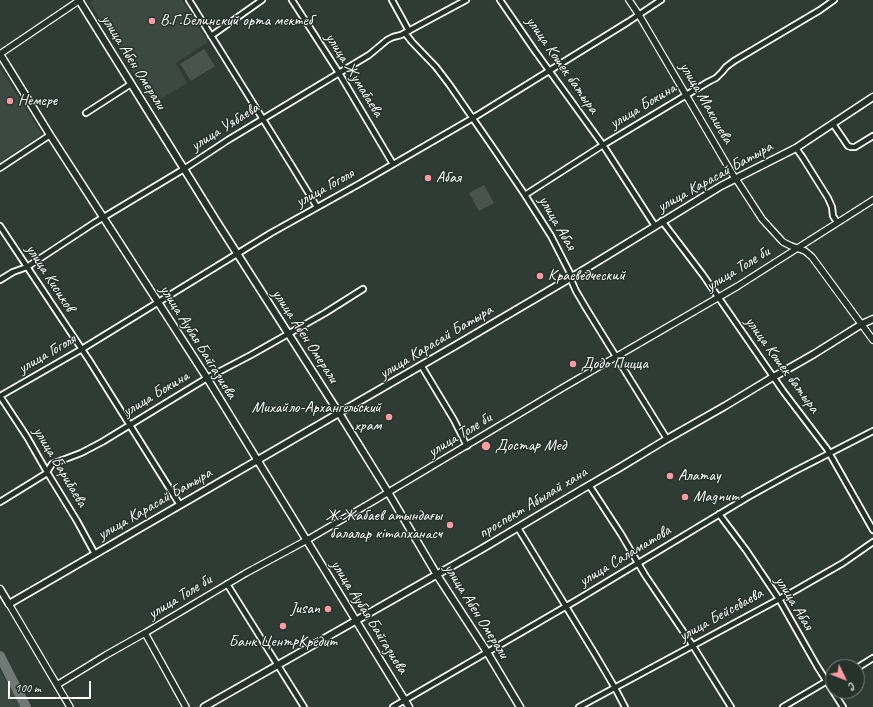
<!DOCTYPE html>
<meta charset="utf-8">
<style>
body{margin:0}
#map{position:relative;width:873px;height:707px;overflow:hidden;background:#2f3b35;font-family:Caveat,sans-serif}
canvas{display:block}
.north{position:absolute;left:825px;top:659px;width:40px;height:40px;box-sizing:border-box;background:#26332d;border:1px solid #7d8581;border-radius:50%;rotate:133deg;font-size:11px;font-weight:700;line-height:16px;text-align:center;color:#fff}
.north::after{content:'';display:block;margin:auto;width:14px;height:18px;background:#ff9aa2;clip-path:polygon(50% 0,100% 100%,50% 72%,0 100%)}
.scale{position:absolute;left:8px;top:681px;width:83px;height:18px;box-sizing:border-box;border:2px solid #fff;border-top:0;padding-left:5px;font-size:12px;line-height:14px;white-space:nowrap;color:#fff;-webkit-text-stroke:3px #26332d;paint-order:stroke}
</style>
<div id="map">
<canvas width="873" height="707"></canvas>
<div class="north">С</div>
<div class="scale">100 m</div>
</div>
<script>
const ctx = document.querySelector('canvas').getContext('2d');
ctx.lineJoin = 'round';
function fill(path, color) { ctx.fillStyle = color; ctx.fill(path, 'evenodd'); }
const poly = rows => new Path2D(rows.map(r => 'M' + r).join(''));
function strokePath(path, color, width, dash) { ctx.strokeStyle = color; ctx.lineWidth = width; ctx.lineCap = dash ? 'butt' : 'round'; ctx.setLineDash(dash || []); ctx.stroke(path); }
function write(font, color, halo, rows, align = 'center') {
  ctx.font = font + ' Caveat,sans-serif'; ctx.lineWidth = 3; ctx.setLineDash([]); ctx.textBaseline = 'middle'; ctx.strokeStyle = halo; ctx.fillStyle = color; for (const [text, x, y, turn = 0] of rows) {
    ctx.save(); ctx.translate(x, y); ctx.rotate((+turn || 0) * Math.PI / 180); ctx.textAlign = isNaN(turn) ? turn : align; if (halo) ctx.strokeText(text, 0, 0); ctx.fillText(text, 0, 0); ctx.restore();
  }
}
const built = poly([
 [94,0,182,0,208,42,176,63,187,83,153,104,90,3],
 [0,68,42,134,0,162],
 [0,671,21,707,0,707]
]);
const green = poly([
 [204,49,215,66,191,81,180,64],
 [484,185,494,203,479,211,469,193]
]);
const river = poly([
 [0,656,26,707]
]);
const minor = poly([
 [189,0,292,166,317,207],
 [292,0,339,73,393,164],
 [392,0,409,31],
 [500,0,535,51,603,145,655,226],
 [405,33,412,42,436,67,449,84,496,152,525,195,551,236,572,277,572,282,576,291,586,308,667,439],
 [211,36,262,0],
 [86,113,131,84],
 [833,124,844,140,848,146,851,147,855,147,873,136],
 [796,148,803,158,828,198,832,207,833,216,837,222],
 [0,168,50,135],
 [525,195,603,145,708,82,716,78,722,72,726,67,734,61,820,10,834,0],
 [662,221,703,275,783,391,827,449,873,530],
 [0,226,89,360,180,505],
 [0,280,13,272,27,267,94,223,184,169,228,140,349,67,369,55,387,40,393,37,401,35,466,0],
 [421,365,454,420,467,446],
 [0,396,82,349,271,233,359,184,473,118,628,22,661,0],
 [0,396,27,437,47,472,77,521,95,554],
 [47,472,52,464,81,453,102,442,207,378,251,355,325,313,363,289],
 [589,485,621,534,645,575,693,646,731,707],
 [0,502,47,473],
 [719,514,746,550,779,599,817,666,843,707],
 [518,528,595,654,615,688,625,707],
 [227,584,304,707],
 [857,668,873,658],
 [393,707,577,600,748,497,793,472,873,431],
 [579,707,796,590,843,563,873,542],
 [783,707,827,681]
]);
const tertiary = poly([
 [629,0,639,15,733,175,740,185,762,219,783,242,791,246,805,251,812,257,873,340],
 [0,54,80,0],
 [9,604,70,707],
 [145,633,186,707],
 [57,685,106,655,145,633,246,573,307,540,372,502,564,387,738,286,873,200]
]);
const secondary = poly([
 [79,0,217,222,339,413,388,492,437,575,487,652,520,707],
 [0,54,50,135,207,378,409,707],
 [0,589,9,604,453,347,572,277,721,186,796,148,873,97],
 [204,707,364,616,408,591,480,550,581,490,619,468,667,439,725,406,773,377,779,374,814,354,862,324,873,319]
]);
const markers = [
 [152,21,4,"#ff9aa2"],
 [10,101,4,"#ff9aa2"],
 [428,178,4,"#ff9aa2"],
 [540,276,4,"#ff9aa2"],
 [573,364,4,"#ff9aa2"],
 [389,417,4,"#ff9aa2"],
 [486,446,5,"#ff9aa2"],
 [670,476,4,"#ff9aa2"],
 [685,497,4,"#ff9aa2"],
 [450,525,4,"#ff9aa2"],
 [328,609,4,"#ff9aa2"],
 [283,626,4,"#ff9aa2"]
];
const poiNames = [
 ["В.Г.Белинский орта мектеб",160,21],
 ["Немере",18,101],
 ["Абая",436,178],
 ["Краеведческий",548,276],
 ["Додо Пицца",581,364],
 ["Михайло-Архангельский",381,408,"right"],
 ["храм",381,426,"right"],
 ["Достар Мед",495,446],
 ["Алатау",678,476],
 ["Magnum",693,497],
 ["Ж.Жабаев атындағы",442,516,"right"],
 ["балалар кітапханасч",442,534,"right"],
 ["Jusan",320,609,"right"],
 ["Банк ЦентрКредит",283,642,"center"]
];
const streetNames = [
 ["улица Абен Омерали",133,62,58],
 ["улица Кошек батыра",562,65,55],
 ["улица Жумабаева",354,75,58],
 ["улица Макашева",706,103,60],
 ["улица Бокина",643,106,-31],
 ["улица Уябаева",225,127,-32],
 ["улица Карасай Батыра",715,177,-29],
 ["улица Гоголя",325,188,-29],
 ["улица Абая",557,223,60],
 ["улица Толе би",738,269,-31],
 ["улица Кисиков",50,278,57],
 ["улица Абен Омерали",305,336,57],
 ["улица Аубая Байгазиева",198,342,58],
 ["улица Карасай Батыра",436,342,-31],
 ["улица Гоголя",47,354,-30],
 ["улица Кошек батыра",782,365,54],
 ["улица Бокина",156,394,-31],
 ["улица Толе би",460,435,-31],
 ["улица Барибаева",60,467,59],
 ["проспект Абылай хана",533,503,-31],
 ["улица Карасай Батыра",155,504,-30],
 ["улица Саламатова",625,556,-31],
 ["улица Толе би",180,597,-31],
 ["улица Абая",794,603,59],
 ["улица Абен Омерали",476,611,58],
 ["улица Бейсебаева",721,615,-29],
 ["улица Аубая Байгазиева",369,617,58]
];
fill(built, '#3c4842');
fill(green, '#4a544f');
strokePath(river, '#707975', 10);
strokePath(minor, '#fff', 8);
strokePath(tertiary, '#fff', 8);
strokePath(secondary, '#fff', 9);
strokePath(minor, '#26332d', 4.5);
strokePath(tertiary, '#26332d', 5.5);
strokePath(secondary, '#26332d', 6);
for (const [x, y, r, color] of markers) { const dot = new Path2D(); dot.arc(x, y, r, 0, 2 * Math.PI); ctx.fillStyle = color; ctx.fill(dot); strokePath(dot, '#26332d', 1.5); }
write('16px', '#fff', '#26332d', poiNames, 'left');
write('16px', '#fff', '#26332d', streetNames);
</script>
